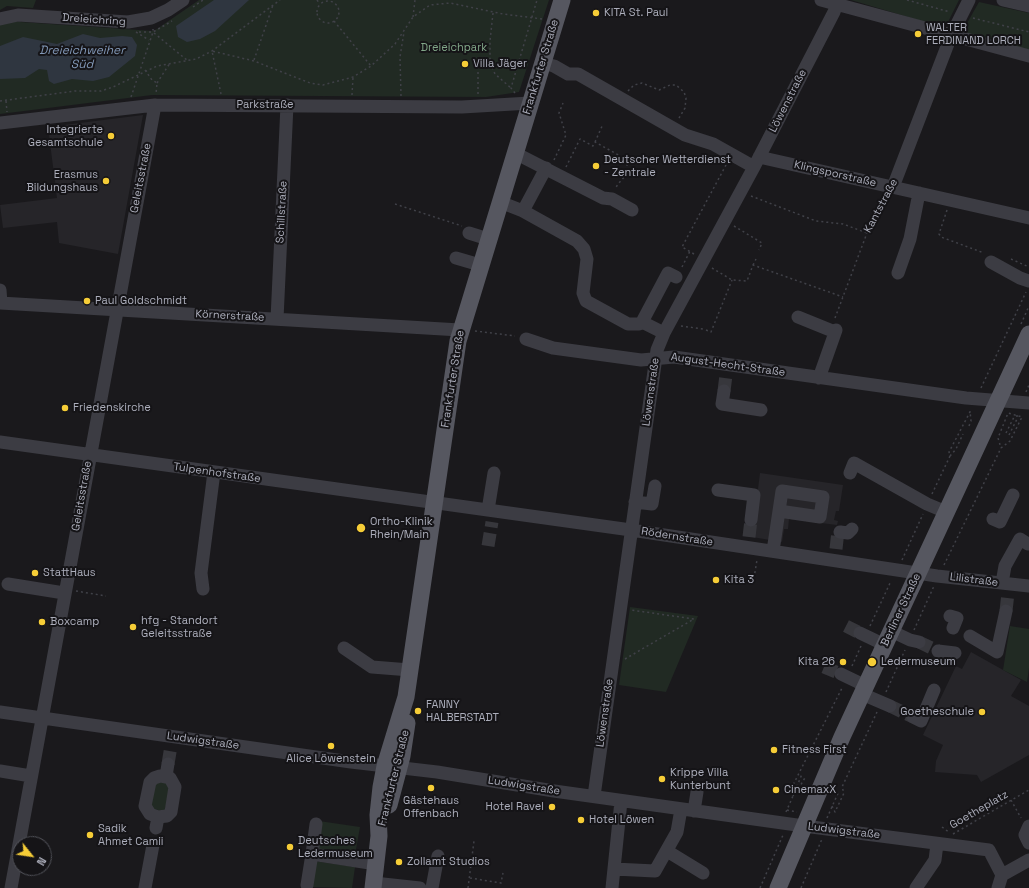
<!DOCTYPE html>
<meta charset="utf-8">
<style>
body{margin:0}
#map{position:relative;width:1029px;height:888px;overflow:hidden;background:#1a191c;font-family:"Space Grotesk",sans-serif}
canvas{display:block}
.north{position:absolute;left:12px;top:836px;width:40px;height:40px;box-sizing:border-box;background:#151417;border:1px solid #515259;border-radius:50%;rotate:120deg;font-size:11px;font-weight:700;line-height:16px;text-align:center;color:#acaebb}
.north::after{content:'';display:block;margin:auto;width:14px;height:18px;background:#f6cd37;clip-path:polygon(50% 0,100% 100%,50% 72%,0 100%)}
</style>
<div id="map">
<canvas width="1029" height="888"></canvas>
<div class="north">N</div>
</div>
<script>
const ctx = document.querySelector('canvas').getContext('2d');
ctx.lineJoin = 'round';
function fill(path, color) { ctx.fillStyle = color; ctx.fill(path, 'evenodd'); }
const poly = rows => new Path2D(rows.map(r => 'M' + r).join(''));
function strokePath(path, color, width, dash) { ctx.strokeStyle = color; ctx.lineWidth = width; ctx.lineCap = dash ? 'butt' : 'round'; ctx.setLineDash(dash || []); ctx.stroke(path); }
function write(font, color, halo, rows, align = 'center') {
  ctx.font = font + ' "Space Grotesk",sans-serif'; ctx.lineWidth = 4; ctx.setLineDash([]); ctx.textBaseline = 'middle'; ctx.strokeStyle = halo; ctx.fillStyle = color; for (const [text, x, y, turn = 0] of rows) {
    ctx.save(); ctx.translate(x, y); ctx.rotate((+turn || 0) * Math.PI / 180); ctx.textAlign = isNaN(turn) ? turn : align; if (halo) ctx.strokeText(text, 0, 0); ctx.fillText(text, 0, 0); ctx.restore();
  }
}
const built = poly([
 [143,115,118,254,59,243,57,222,3,228,0,205,57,198,48,127],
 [760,473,843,485,839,511,836,511,834,520,838,521,837,525,789,519,788,529,784,529,782,542,752,537],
 [971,652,1021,680,1011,696,1029,706,1029,755,981,782,977,775,935,772,936,761,943,745,923,735,956,666,962,669]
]);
const green = poly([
 [0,0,36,0,33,8,7,6,0,10],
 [199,0,549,0,519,92,486,97,152,95,0,114,0,24,5,21,154,31],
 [851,0,959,0,945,28],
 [979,2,1029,13,1029,50,962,32],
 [630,607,698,616,666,692,619,685],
 [1010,626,1029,629,1029,668,1027,682,1003,670],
 [162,780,172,788,164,812,151,808,153,784],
 [319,821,360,827,355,855,315,849],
 [314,861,355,867,352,888,310,887]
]);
const water = poly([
 [214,0,249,0,215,31,200,39,187,42,178,37,176,26],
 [83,34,100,38,122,36,132,37,137,45,135,56,109,77,93,81,72,79,54,84,49,81,47,70,39,69,25,78,0,79,0,46,23,37,57,44]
]);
const minorTunnel = poly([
 [724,391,726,375],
 [749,537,751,520],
 [488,546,492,522],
 [836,549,838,531,840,532],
 [1006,611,1008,593],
 [846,626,860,633],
 [919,642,938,651],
 [824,667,841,674],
 [890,706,913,717],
 [168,764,171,746]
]);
const path = poly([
 [317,0,320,4],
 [907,0,950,12],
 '317 12a11 11 0 1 1 22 0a11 11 0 1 1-22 0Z',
 [193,7,203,0],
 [493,13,490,41,490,62,495,74,511,88],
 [413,17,415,0],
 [973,18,1029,32],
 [334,21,371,66],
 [136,32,149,40],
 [139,32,153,32,172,21],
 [154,33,188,61],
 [254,60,273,5],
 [145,70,152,80,157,83,156,94],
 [478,72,478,94],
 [157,83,170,63],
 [628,91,634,85,642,83,659,90,670,85,676,85,684,92,686,98,685,108,679,118],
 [515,93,511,88,537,0],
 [221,94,212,51,254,61,310,83,323,85,353,77,371,66,395,44,413,17,430,5,450,3,503,14,542,19],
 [352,95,353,77],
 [401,96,400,57,404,32],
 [131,97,153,32,153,29],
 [0,101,75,91,101,91,113,87,157,66,196,59,212,51,280,0],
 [6,101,7,112],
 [595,142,603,124],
 [554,160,566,135,559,113,563,103],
 [566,167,580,139,593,146,595,142,622,157,627,163,627,174,618,184,615,189],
 [751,196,816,221,843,224,867,233],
 [395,204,462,226],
 [947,210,939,234,941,237,984,253],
 [734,226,762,243,759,250],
 [694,254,682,247,726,165],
 [1011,259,1029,267],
 [753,265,756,259],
 [682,267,690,251],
 [712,268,732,280,747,281,753,265,843,297],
 [835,318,867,233,886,196],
 [1021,324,1029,306],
 [681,326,703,329],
 [706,330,711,332,732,280],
 [475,331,515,336],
 [981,388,1026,292],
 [1026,392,1029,385],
 [969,426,971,421,970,411],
 [1006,433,1014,417,1016,416],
 [1009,435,1017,419,1017,413],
 [950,456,956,449,963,434],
 [932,494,950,456,949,452,971,410],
 [902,560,923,514],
 [944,565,1001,448,1010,441,1022,417,1008,413,998,438,1001,448],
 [754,578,757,560],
 [76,591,106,596],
 [870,626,891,581],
 [914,630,934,586],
 [625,659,694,619,631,610],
 [852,666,861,646],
 [886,692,905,650],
 [796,793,806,776],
 [793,796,802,774],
 [1011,800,1021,818],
 [832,806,835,812,844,793,842,787,877,712],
 [787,810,797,812],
 [786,812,793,796,791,789,842,688],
 [827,818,839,791],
 [942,827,950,833],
 [953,834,1029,790],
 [470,878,501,883,503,873],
 [468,888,474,841],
 [760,888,783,835],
 [801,888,822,839]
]);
const minor = poly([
 [821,0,1029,56],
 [1003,0,1029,6],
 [0,19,18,15,128,22,151,18,168,10,183,0],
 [542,63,554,66,568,74,578,74,685,135,713,144,754,167],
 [0,123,155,105,462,107,530,103],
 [515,153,603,198,612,199,632,210],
 [759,157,1029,218],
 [546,168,523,211,577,241,584,249,587,259,583,293,586,301,628,324,639,324,642,322,664,333],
 [893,187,951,36,969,0],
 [500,202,523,211],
 [469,233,488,239],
 [456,258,480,265],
 [991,262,1020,278,1029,281],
 [898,273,910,239,919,193],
 [0,290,1,303],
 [0,303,460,330],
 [798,317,835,332],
 [277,319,287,105],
 [642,322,668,273,676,277],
 [526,339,553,348,641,360,674,357,966,398,1029,403],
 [819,378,836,330],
 [724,391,722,404,761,410],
 [0,442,631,530,937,576,1029,586],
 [850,473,854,463,927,504,946,512],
 [718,490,754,495,751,520],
 [635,502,652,504,655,486],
 [488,510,494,473],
 [993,519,1000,522,1013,495],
 [840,532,848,533,852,529],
 [773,551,782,491,823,497,820,517,779,511],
 [1002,583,1005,566,1020,539,1028,544],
 [8,584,64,593],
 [203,589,201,573,214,472],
 [950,616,957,618,953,628],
 [891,631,910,640,919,642],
 [860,633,885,645],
 [970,636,997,652,1006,611],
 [344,648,372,667,410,670],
 [938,651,955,653],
 [841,674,866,686],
 [862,694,890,706],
 [0,712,351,762,437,772,554,791,804,826,989,850,1002,875,1029,860],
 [913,717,921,721,934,690],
 [0,771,31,776],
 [166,776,168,764],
 [594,796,657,350,664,333,754,167,834,12,838,0],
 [694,811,697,792],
 [316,824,312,854,376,864],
 [1029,826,1025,835,1029,843],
 [156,828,158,817,167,816,171,812,175,787,170,778,160,776,154,778,150,782,145,806,150,814,158,817],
 [667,851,703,873],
 [614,869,655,871,677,832,681,809],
 [374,883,420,888],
 [307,885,312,854],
 [11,888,155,105],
 [145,888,153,845],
 [432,888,438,856],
 [612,888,621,801],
 [916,888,935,860,937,844],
 [998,888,1002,875]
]);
const major = poly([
 [389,805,402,756,407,723],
 [373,888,379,836,378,815,381,787,385,766,406,697,458,341,562,0],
 [778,888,842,737,1029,334]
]);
const markers = [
 [596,13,4,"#f6cd37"],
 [918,34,4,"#f6cd37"],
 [465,64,4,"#f6cd37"],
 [111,136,4,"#f6cd37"],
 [596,166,4,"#f6cd37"],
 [106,181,4,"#f6cd37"],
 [87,301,4,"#f6cd37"],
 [65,408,4,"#f6cd37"],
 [361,528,5,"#f6cd37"],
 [35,573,4,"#f6cd37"],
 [716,580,4,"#f6cd37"],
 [42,622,4,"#f6cd37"],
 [133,627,4,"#f6cd37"],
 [843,662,4,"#f6cd37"],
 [872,662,5,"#f6cd37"],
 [418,711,4,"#f6cd37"],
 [982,712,4,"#f6cd37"],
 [331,746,4,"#f6cd37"],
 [774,750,4,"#f6cd37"],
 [662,779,4,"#f6cd37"],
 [431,788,4,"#f6cd37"],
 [776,790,4,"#f6cd37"],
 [552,807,4,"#f6cd37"],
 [581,820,4,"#f6cd37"],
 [90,835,4,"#f6cd37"],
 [290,847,4,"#f6cd37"],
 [399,862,4,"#f6cd37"]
];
const poiNames = [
 ["KITA St. Paul",604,13],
 ["WALTER",926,28],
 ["FERDINAND LORCH",926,41],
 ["Villa Jäger",473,64],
 ["Integrierte",103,130,"right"],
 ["Gesamtschule",103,143,"right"],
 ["Deutscher Wetterdienst",604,160],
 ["- Zentrale",604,173],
 ["Erasmus",98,175,"right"],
 ["Bildungshaus",98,188,"right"],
 ["Paul Goldschmidt",95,301],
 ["Friedenskirche",73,408],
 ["Ortho-Klinik",370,522],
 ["Rhein/Main",370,535],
 ["StattHaus",43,573],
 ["Kita 3",724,580],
 ["hfg - Standort",141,621],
 ["Geleitsstraße",141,634],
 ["Boxcamp",50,622],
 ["Kita 26",835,662,"right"],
 ["Ledermuseum",881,662],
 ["FANNY",426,705],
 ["HALBERSTADT",426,718],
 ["Goetheschule",974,712,"right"],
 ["Fitness First",782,750],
 ["Alice Löwenstein",331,759,"center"],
 ["Krippe Villa",670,773],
 ["Kunterbunt",670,786],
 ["CinemaxX",784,790],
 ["Gästehaus",431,801,"center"],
 ["Offenbach",431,814,"center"],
 ["Hotel Ravel",544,807,"right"],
 ["Hotel Löwen",589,820],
 ["Sadik",98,829],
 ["Ahmet Camii",98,842],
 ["Deutsches",298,841],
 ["Ledermuseum",298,854],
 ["Zollamt Studios",407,862]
];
const streetNames = [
 ["Dreieichring",94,20,4],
 ["Frankfurter Straße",541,67,-73],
 ["Löwenstraße",788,101,-63],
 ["Parkstraße",265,105],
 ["Klingsporstraße",835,174,13],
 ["Geleitsstraße",141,178,-79],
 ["Kantstraße",881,206,-62],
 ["Schillstraße",282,212,-87],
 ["Körnerstraße",230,316,3],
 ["August-Hecht-Straße",728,365,8],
 ["Frankfurter Straße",453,379,-81],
 ["Löwenstraße",651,392,-82],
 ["Tulpenhofstraße",217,473,8],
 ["Geleitsstraße",82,496,-80],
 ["Rödernstraße",677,537,9],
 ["Lilistraße",974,580,7],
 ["Berliner Straße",901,610,-65],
 ["Löwenstraße",605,713,-82],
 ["Ludwigstraße",203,741,8],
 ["Frankfurter Straße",394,778,-76],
 ["Ludwigstraße",524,786,9],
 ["Goetheplatz",979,810,-30],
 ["Ludwigstraße",844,831,7]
];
const parkNames = [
 ["Dreieichpark",454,48]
];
const waterNames = [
 ["Dreieichweiher",82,51],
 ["Süd",82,65]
];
fill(built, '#262529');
fill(green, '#212a23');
fill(water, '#2f3640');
strokePath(minorTunnel, '#37373c', 13, [13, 6]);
strokePath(path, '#404148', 1.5, [2, 3]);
strokePath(minor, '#3c3c43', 13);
strokePath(major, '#565760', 17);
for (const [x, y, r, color] of markers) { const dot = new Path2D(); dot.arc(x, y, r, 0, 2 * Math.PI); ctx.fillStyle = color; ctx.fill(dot); strokePath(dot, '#151417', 1.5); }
write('11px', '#acaebb', '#151417', poiNames, 'left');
write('11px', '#acaebb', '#151417', streetNames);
write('11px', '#82a789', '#151417', parkNames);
write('italic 12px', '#8298b7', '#151417', waterNames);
</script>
